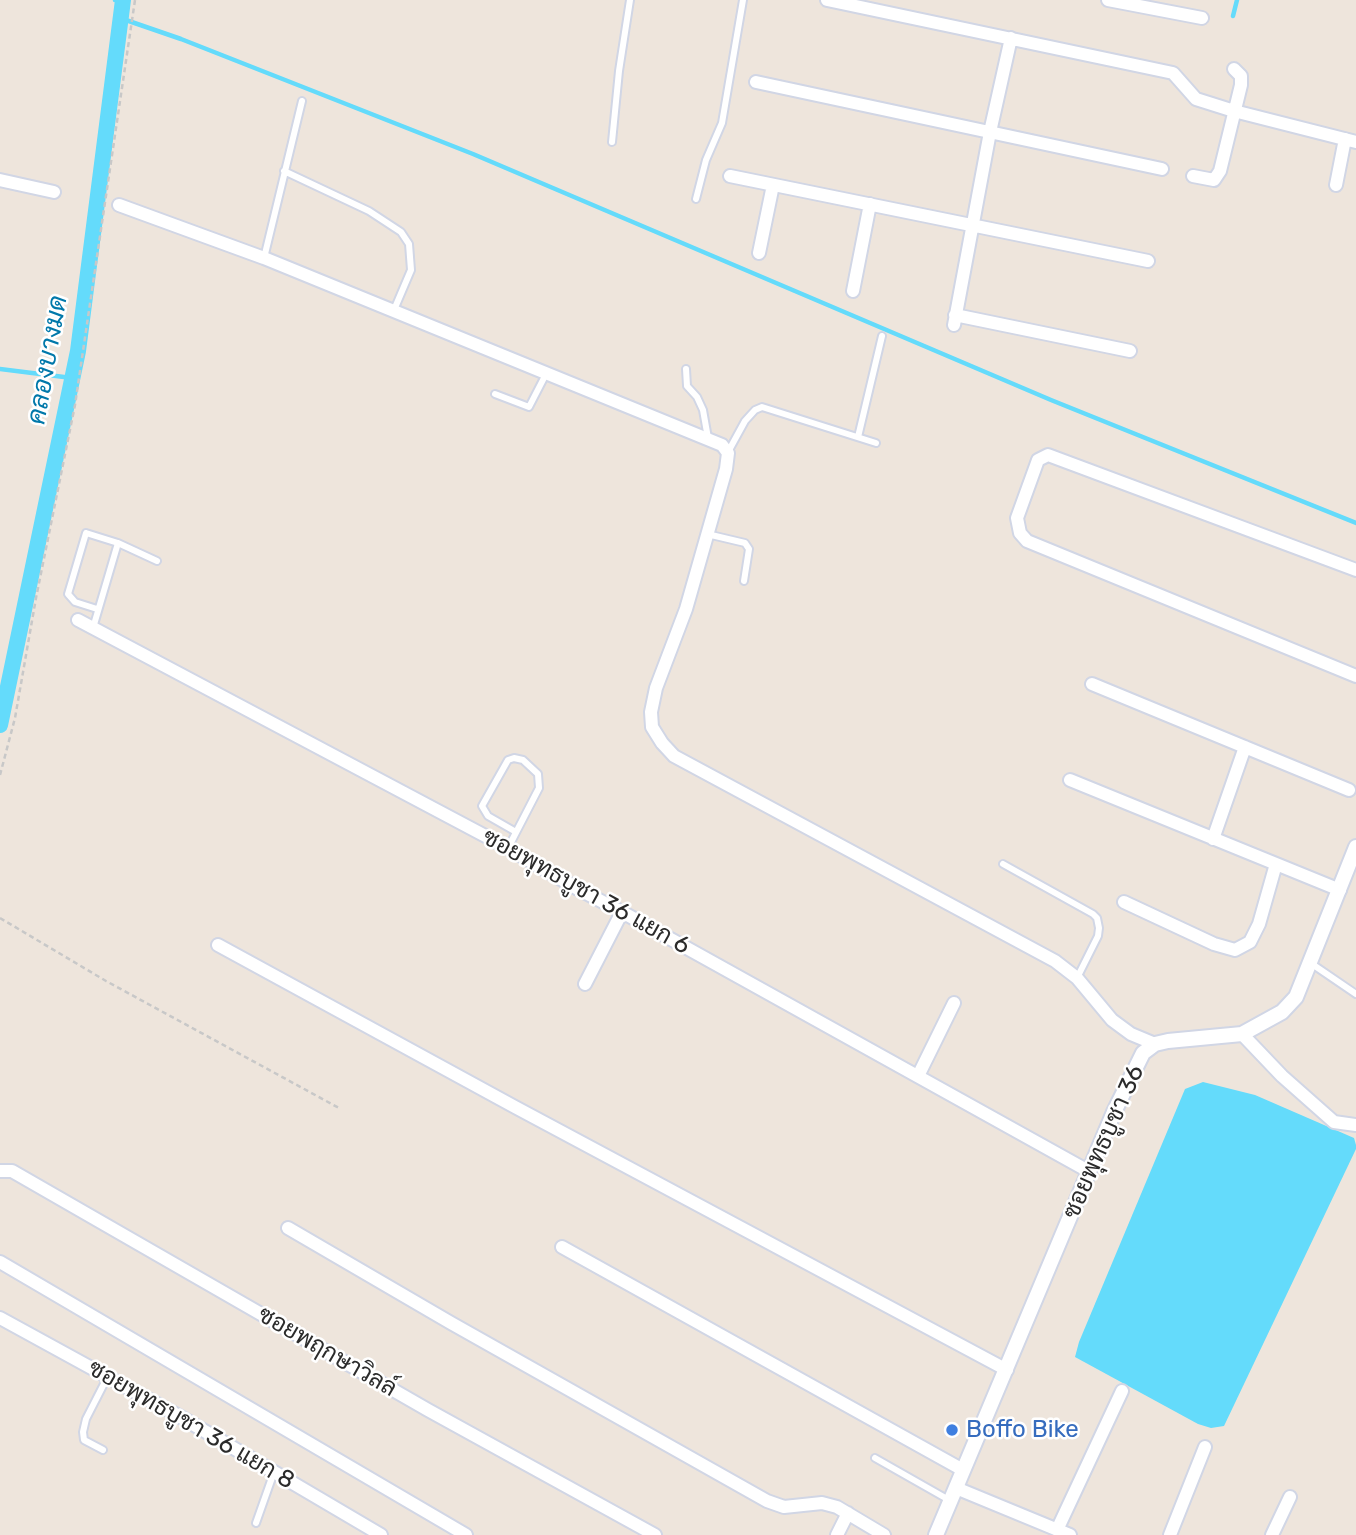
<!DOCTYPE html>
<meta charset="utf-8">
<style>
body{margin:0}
canvas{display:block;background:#eee5dc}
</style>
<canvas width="1356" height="1535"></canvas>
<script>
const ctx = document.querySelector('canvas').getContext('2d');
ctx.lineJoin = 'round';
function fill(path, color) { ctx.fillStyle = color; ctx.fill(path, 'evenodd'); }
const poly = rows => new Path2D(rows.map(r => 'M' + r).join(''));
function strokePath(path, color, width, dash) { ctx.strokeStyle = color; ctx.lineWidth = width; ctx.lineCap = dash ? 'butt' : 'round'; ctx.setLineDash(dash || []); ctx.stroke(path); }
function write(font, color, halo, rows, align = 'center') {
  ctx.font = font + ' Rubik,Sarabun,sans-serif'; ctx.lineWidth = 5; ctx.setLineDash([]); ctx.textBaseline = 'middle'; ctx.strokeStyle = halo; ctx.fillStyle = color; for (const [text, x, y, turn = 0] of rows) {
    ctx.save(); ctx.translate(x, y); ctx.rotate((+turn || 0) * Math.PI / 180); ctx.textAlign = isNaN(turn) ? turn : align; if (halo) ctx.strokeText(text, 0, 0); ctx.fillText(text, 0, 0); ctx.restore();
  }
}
const water = poly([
 [1203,1082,1255,1095,1354,1138,1356,1145,1356,1149,1224,1426,1211,1428,1198,1424,1075,1357,1079,1342,1185,1089]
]);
const stream = poly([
 [115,0,123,1],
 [1233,16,1237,0],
 [120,18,181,39,473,154,1051,400,1356,523],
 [0,369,72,378]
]);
const canal = poly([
 [0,725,78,351,123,0]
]);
const path = poly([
 [0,775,15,718,36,598,75,405,135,0],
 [0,918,106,981,339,1108]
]);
const service = poly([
 [612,142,619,71,630,0],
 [284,171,369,211,401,232,409,244,411,270,394,310],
 [696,199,706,160,722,123,743,0],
 [264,258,302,101],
 [686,369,687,386,697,397,703,410,708,438],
 [495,394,529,407,546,374],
 [858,437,882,336],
 [728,452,745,421,755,410,762,407,876,443],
 [707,534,745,543,749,549,744,581],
 [97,609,75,602,68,594,86,533,118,543],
 [93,628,118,543,157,561],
 [508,848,539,788,538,774,523,760,514,758,508,760,482,806,488,816,516,832],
 [1003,864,1093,914,1097,918,1099,928,1098,936,1077,978],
 [1312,964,1356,994],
 [103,1450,84,1440,83,1432,86,1419,108,1376],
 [875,1458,949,1500],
 [256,1523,274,1472]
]);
const minor = poly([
 [827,0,1173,73,1196,99,1234,111,1356,142],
 [1108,0,1202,18],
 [756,82,1162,169],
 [730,176,1148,261],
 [1193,176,1214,180,1220,171,1241,85,1241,76,1234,69],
 [0,180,54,192],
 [1336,185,1345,139],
 [119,205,264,258,722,445,728,453,726,469,686,609,656,688,651,712,652,727,662,743,674,756,1055,961,1077,978,1112,1020,1131,1034,1155,1044],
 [759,253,773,185],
 [853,291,870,204],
 [955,315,1130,351],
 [954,325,990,132,1011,38],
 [1356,570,1048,455,1038,460,1017,518,1020,533,1027,541,1356,676],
 [78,620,508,848,578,889,622,912,1090,1172],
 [1092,684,1349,790],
 [1070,780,1340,890],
 [1213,839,1245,747],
 [1124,902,1214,944,1235,950,1250,942,1259,924,1276,864],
 [218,945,515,1107,1007,1370],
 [585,984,622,912],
 [1242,1034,1282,1076,1334,1122,1356,1125],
 [918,1076,954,1003],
 [0,1171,12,1171,428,1410,655,1535],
 [288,1228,451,1323,767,1501,784,1507,822,1503,837,1507,884,1535],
 [562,1247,963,1470],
 [0,1262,466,1535],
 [0,1318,179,1416,381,1535],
 [956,1488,1070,1535],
 [1057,1530,1122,1391],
 [837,1535,848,1513],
 [1170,1535,1205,1447],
 [1272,1535,1290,1497]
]);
const tertiary = poly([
 [936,1535,1114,1112,1143,1053,1155,1044,1168,1041,1242,1034,1282,1012,1296,997,1356,847]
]);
const markers = [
 [952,1430,7,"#3f7fe0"]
];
const streetNames = [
 ["ซอยพุทธบูชา 36 แยก 6",586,892,29],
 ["ซอยพุทธบูชา 36",1104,1142,-66],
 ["ซอยพฤกษาวิลล์",327,1352,30],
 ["ซอยพุทธบูชา 36 แยก 8",191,1425,30]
];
const shopNames = [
 ["Boffo Bike",966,1430]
];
const waterNames = [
 ["คลองบางมด",48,360,-80]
];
fill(water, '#64dbfb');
strokePath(stream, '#64dbfb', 4.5);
strokePath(canal, '#64dbfb', 16);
strokePath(service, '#d1d6e5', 10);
strokePath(minor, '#d1d6e5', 16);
strokePath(tertiary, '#d1d6e5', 18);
strokePath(path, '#c8c8c8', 2.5, [5, 3.5]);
strokePath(service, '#fff', 6);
strokePath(minor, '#fff', 12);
strokePath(tertiary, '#fff', 14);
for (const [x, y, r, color] of markers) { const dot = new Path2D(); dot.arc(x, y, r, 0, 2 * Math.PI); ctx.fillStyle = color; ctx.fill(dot); strokePath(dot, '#fff', 2.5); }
write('24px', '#2b2b2b', '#fff', streetNames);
write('24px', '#366cbe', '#fff', shopNames, 'left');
write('italic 26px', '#0078aa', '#fff', waterNames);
</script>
